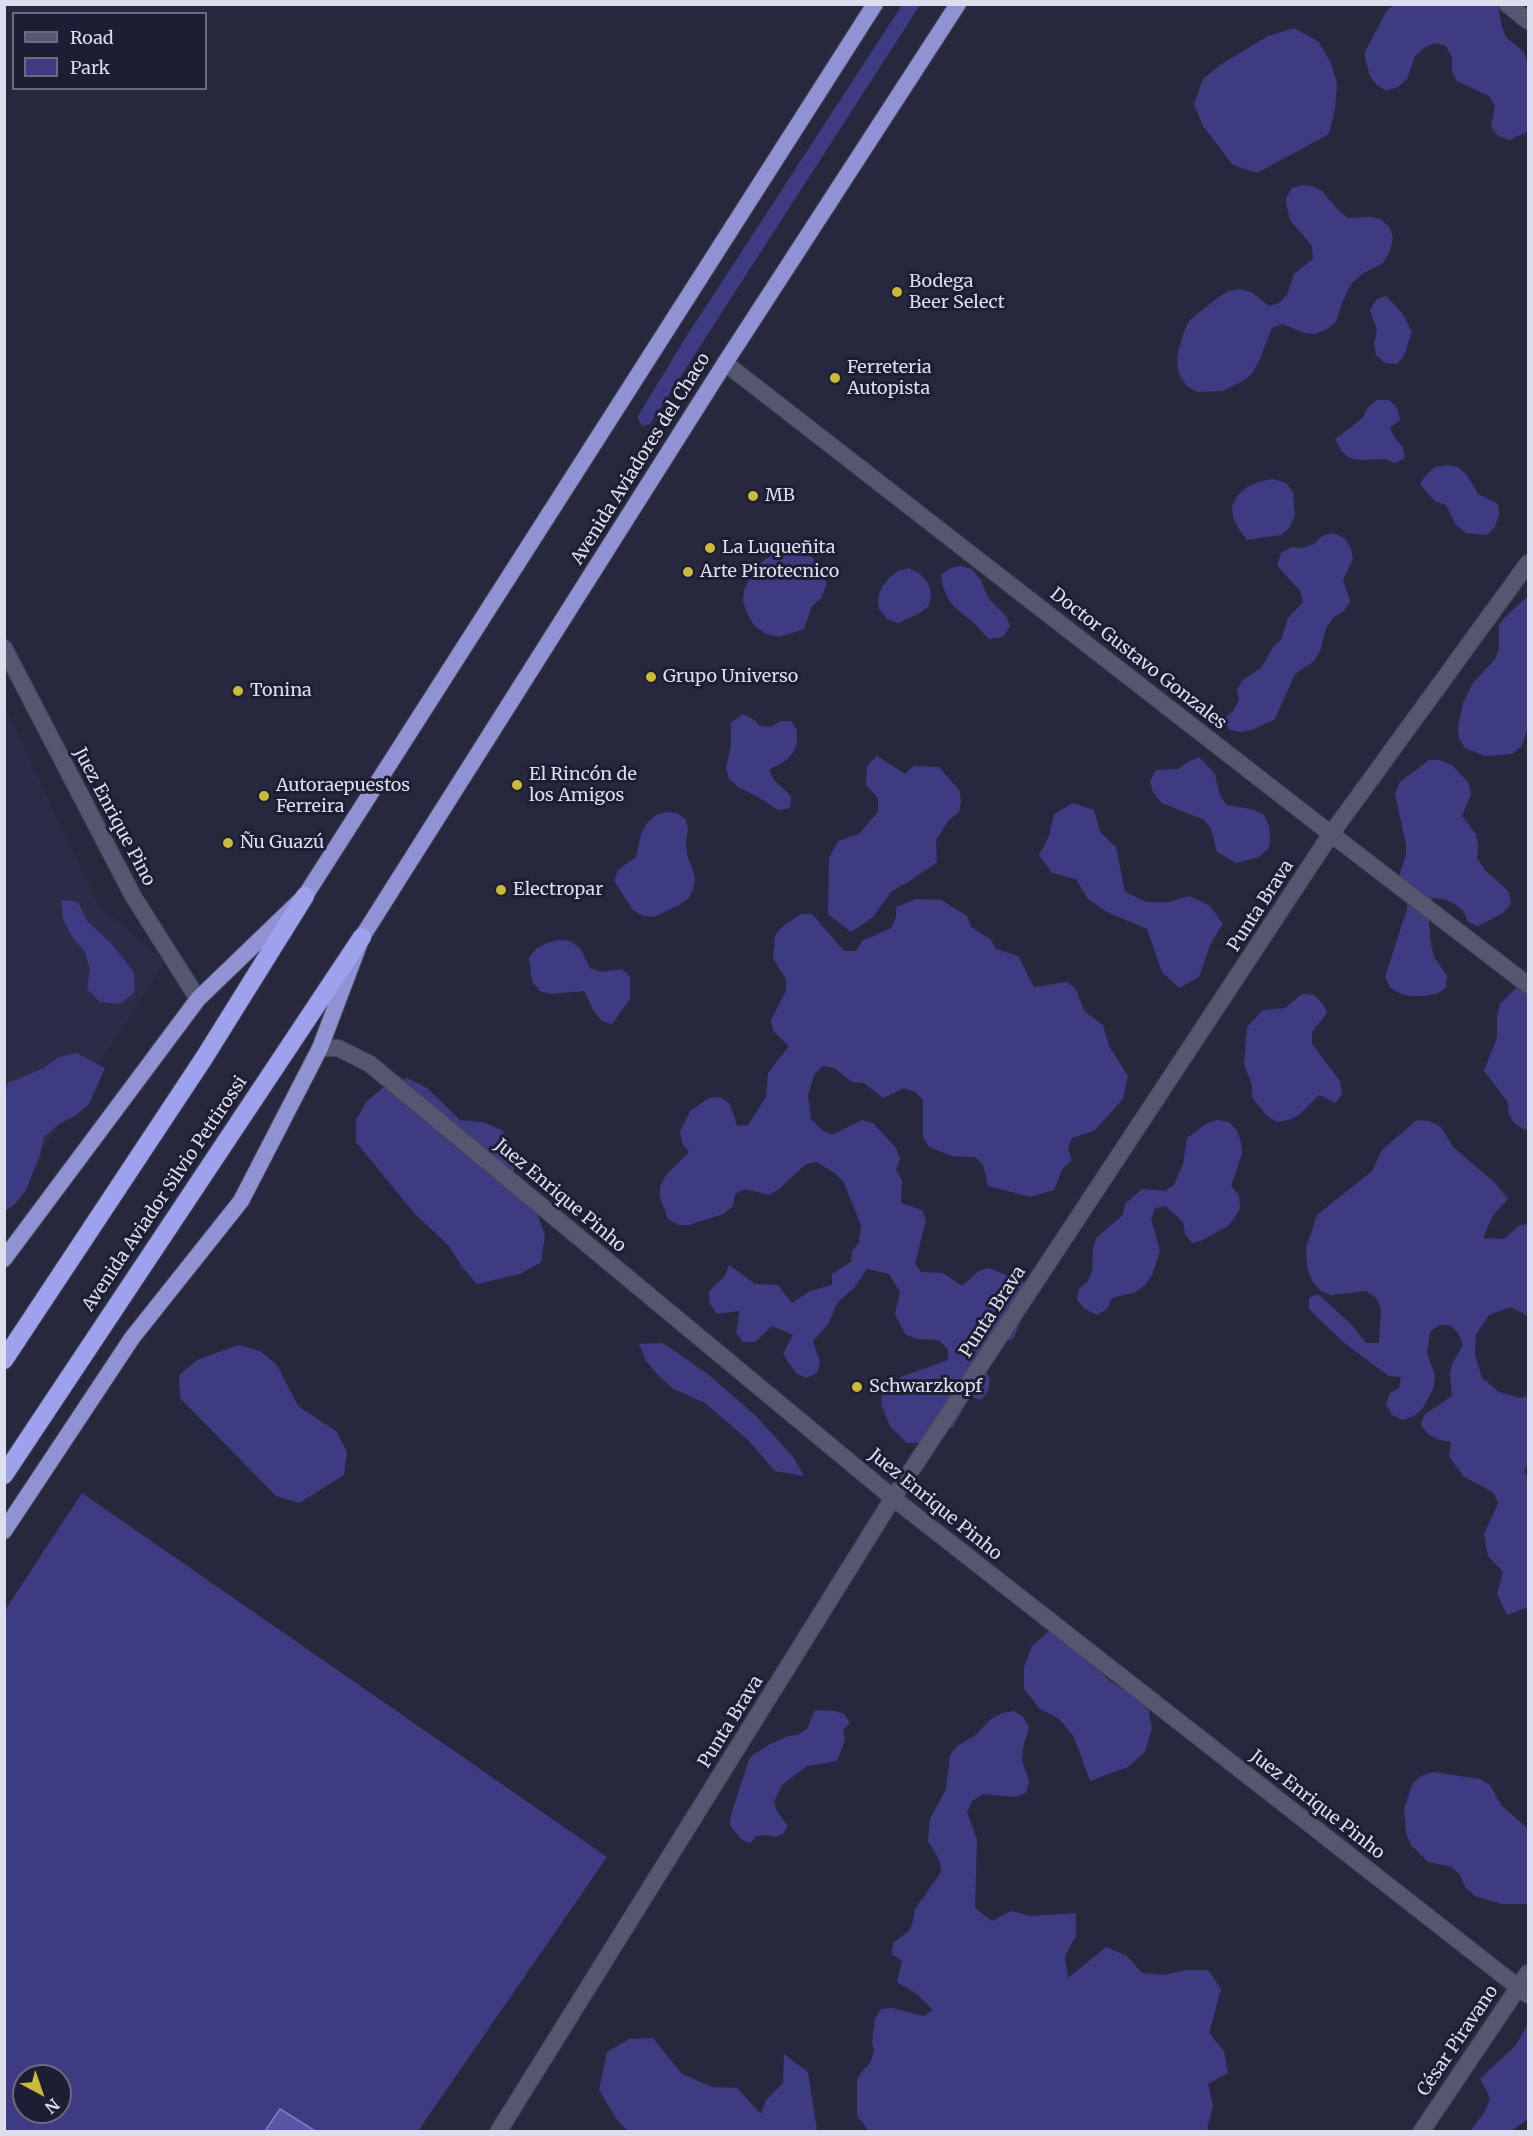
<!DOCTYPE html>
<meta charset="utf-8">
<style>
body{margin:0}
#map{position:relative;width:1533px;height:2136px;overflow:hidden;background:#27283e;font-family:Merriweather,serif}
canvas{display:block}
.frame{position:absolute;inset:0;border:6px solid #dcdeed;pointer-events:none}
.legend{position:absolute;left:12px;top:12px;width:195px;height:78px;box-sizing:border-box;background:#1d1e34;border:2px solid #696b7e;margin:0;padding:8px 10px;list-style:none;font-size:18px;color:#dcdeed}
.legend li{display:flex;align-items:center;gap:12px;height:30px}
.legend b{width:30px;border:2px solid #696b7e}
.north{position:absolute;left:12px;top:2064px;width:60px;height:60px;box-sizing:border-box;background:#1d1e34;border:2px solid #696b7e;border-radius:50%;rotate:140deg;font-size:16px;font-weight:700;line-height:24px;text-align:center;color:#dcdeed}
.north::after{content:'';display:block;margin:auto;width:21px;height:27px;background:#caba3a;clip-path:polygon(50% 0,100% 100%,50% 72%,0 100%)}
</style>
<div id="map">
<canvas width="1533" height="2136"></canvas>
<div class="frame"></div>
<ul class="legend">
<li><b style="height:8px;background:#555770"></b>Road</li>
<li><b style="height:16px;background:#3f3b82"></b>Park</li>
</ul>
<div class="north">N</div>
</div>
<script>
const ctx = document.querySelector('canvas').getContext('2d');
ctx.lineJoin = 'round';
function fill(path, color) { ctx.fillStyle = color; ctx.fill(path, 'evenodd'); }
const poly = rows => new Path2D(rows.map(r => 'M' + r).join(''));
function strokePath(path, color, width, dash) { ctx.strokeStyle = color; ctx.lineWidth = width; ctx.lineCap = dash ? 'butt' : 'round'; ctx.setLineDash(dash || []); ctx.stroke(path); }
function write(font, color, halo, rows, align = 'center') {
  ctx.font = font + ' Merriweather,serif'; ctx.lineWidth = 6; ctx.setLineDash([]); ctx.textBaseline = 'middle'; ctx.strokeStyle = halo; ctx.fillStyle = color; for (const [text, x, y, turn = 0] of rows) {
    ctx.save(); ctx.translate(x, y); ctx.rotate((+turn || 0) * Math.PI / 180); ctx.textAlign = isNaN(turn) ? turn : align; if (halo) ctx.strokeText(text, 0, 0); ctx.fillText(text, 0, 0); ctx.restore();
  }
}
const built = poly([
 [4,704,97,903,165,962,5,1208]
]);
const green = poly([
 [902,5,920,5,650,424,643,426,638,420,638,416,686,337],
 [1393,5,1498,5,1502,27,1506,37,1524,52,1528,65,1528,131,1510,140,1498,136,1491,127,1495,106,1489,96,1457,81,1452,71,1452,57,1446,46,1435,43,1424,48,1415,56,1407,79,1398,87,1386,91,1377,85,1370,76,1364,54,1386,12],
 [1294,28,1319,42,1331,63,1337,84,1335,109,1329,134,1257,173,1233,165,1203,126,1194,104,1203,79,1220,65,1268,36],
 [1302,185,1312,186,1322,191,1338,210,1348,218,1370,217,1381,219,1390,228,1393,238,1390,251,1383,263,1362,274,1352,283,1343,300,1336,322,1327,329,1315,334,1304,333,1283,324,1272,328,1259,361,1253,372,1245,380,1222,391,1197,392,1187,386,1180,376,1177,363,1178,352,1184,331,1190,320,1217,298,1229,291,1240,289,1251,292,1269,306,1279,303,1287,295,1294,274,1313,259,1312,246,1290,220,1287,208,1286,198,1292,188],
 [1386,296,1402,313,1412,332,1404,356,1397,364,1385,363,1376,355,1374,343,1377,331,1370,310,1376,300],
 [1377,400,1389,400,1397,408,1400,420,1390,428,1395,438,1403,447,1405,458,1395,463,1385,459,1361,460,1349,458,1341,450,1335,439,1354,425,1363,417,1368,407],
 [1447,465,1458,467,1467,475,1478,494,1498,504,1499,515,1495,527,1487,535,1466,533,1456,525,1446,505,1435,501,1420,484,1426,475,1435,467],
 [1273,479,1286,483,1293,492,1295,516,1290,527,1281,535,1247,540,1240,531,1233,518,1232,506,1238,495,1249,486,1261,481],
 [1334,533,1344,538,1351,548,1353,559,1343,580,1350,601,1344,611,1334,617,1326,628,1320,651,1314,661,1295,674,1275,719,1254,729,1241,732,1230,730,1224,719,1233,711,1239,700,1237,689,1243,680,1261,668,1273,647,1281,640,1288,618,1303,602,1300,591,1277,565,1281,553,1292,547,1303,548,1314,544,1322,536],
 [790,550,801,552,812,557,826,574,826,585,822,597,812,606,804,629,779,637,766,634,754,625,748,615,743,602,744,590,755,568,767,558,778,552],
 [961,566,972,569,980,579,989,599,1006,616,1010,626,1003,637,989,639,974,623,954,607,948,598,943,587,941,575,951,568],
 [909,568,920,574,928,583,931,594,929,606,920,613,898,623,887,619,879,609,878,597,882,587,889,578,898,571],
 [1528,596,1528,728,1521,747,1512,754,1486,756,1465,748,1459,738,1458,727,1463,703,1473,683,1495,659,1499,648,1499,625,1506,616],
 [742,714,752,718,760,726,770,727,781,721,791,721,797,730,797,742,794,752,785,761,769,770,774,780,791,796,790,808,778,810,758,797,738,787,729,779,726,768,731,745,731,723],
 [877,756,905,774,914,766,939,767,960,791,961,802,959,812,949,820,936,840,937,862,910,881,892,891,872,918,851,932,828,914,829,858,838,841,859,834,878,812,878,798,866,785,867,766],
 [1199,757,1215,774,1220,796,1227,805,1252,809,1264,815,1269,826,1270,838,1268,849,1259,857,1236,863,1217,852,1211,828,1204,820,1162,803,1153,792,1150,781,1156,770,1178,769,1188,762],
 [1429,760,1440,760,1452,765,1468,782,1471,794,1462,816,1476,834,1478,846,1477,858,1484,869,1509,892,1511,904,1503,913,1478,926,1468,922,1464,912,1455,904,1444,899,1432,898,1428,909,1431,945,1434,957,1447,976,1446,988,1436,994,1424,996,1412,996,1401,994,1390,987,1385,977,1407,909,1407,898,1399,876,1406,855,1406,844,1395,794,1400,782],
 [1073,803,1094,810,1100,832,1116,847,1125,892,1146,902,1169,902,1189,896,1209,905,1223,924,1211,943,1199,977,1179,988,1162,972,1147,929,1105,911,1087,898,1076,879,1052,873,1039,855,1049,836,1054,814],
 [666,812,677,813,686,820,688,830,686,843,687,855,695,876,694,887,689,898,679,905,654,917,643,916,633,910,614,881,618,870,636,857,641,834,647,823,656,815],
 [917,899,941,900,967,916,971,927,990,939,996,949,1018,956,1034,987,1067,982,1076,989,1084,1011,1103,1025,1109,1046,1128,1076,1123,1099,1094,1131,1072,1138,1068,1149,1072,1160,1063,1168,1054,1190,1031,1197,988,1186,983,1165,975,1157,952,1156,929,1147,923,1137,923,1100,915,1092,904,1088,883,1098,864,1083,852,1082,834,1068,823,1066,815,1073,808,1095,811,1119,822,1130,832,1135,862,1120,873,1123,896,1148,900,1159,896,1170,902,1180,901,1203,922,1210,926,1220,915,1264,921,1272,943,1273,962,1286,979,1271,989,1268,1030,1285,1032,1295,1013,1339,980,1349,979,1360,990,1379,988,1391,981,1400,970,1396,953,1427,920,1443,907,1443,890,1426,881,1404,882,1393,901,1377,948,1360,948,1349,939,1340,917,1339,905,1334,895,1314,900,1292,889,1274,867,1269,855,1287,838,1302,828,1324,813,1341,820,1362,817,1373,806,1378,796,1373,783,1354,793,1335,772,1326,755,1342,743,1342,736,1333,740,1311,717,1314,710,1304,709,1291,725,1276,729,1265,755,1284,778,1285,792,1303,810,1291,832,1285,832,1274,851,1262,852,1251,859,1243,861,1225,844,1183,836,1174,817,1162,806,1164,779,1189,769,1195,745,1189,735,1194,733,1206,723,1214,689,1225,678,1225,668,1219,660,1197,660,1186,666,1175,689,1152,682,1143,680,1132,690,1111,709,1098,720,1097,730,1104,737,1126,748,1125,766,1097,768,1073,789,1046,773,1031,771,1020,786,991,786,979,773,959,775,936,782,927,801,914,812,914,844,951,856,951,862,941,891,928,896,917,896,907],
 [61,900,78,902,86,920,112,944,134,973,135,992,120,1004,100,1002,87,989,90,970,85,952,71,935,63,919],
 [559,940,570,941,580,948,590,968,601,972,622,969,630,977,630,999,612,1024,602,1021,594,1011,584,991,550,994,540,991,532,981,529,958,536,949,547,943],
 [1528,982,1528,1129,1525,1130,1514,1123,1509,1114,1507,1101,1484,1071,1497,1038,1497,1017,1500,1004,1518,986],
 [1302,994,1314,995,1323,1004,1327,1013,1312,1032,1312,1044,1340,1081,1342,1094,1336,1103,1319,1095,1299,1115,1289,1120,1277,1122,1267,1116,1252,1097,1252,1085,1244,1064,1247,1027,1263,1010,1285,1008],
 [77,1053,105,1068,89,1104,75,1116,59,1124,44,1137,40,1155,26,1190,15,1204,5,1211,4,1094,8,1083,44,1068,59,1057],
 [407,1078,427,1088,460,1120,482,1122,502,1130,513,1149,514,1172,524,1195,537,1213,545,1235,541,1262,520,1274,477,1284,462,1267,449,1246,415,1214,356,1142,356,1120,367,1101,384,1087],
 [1217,1120,1229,1122,1237,1131,1241,1142,1242,1154,1231,1186,1239,1195,1240,1208,1235,1217,1228,1226,1203,1240,1192,1243,1185,1234,1183,1222,1166,1206,1155,1208,1151,1219,1160,1251,1152,1275,1145,1285,1136,1292,1112,1298,1107,1309,1097,1315,1085,1309,1077,1300,1079,1289,1087,1282,1092,1272,1093,1249,1096,1238,1123,1215,1125,1204,1142,1189,1165,1191,1174,1185,1183,1164,1187,1138,1207,1123],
 [1417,1120,1429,1121,1441,1127,1453,1147,1494,1182,1508,1199,1492,1217,1483,1238,1504,1239,1520,1225,1528,1224,1528,1316,1511,1307,1489,1315,1476,1334,1475,1355,1482,1378,1499,1392,1520,1398,1528,1396,1528,1462,1524,1472,1528,1477,1528,1607,1507,1615,1497,1594,1503,1572,1488,1556,1484,1534,1498,1503,1494,1493,1463,1476,1449,1456,1451,1442,1439,1440,1428,1434,1421,1425,1424,1415,1452,1396,1450,1374,1452,1364,1463,1345,1458,1333,1450,1325,1439,1325,1430,1332,1427,1353,1435,1375,1434,1387,1423,1408,1414,1416,1403,1420,1392,1415,1386,1404,1390,1393,1399,1388,1401,1377,1389,1376,1344,1343,1309,1309,1309,1298,1318,1294,1352,1325,1366,1343,1379,1343,1381,1309,1376,1298,1366,1291,1331,1295,1321,1291,1313,1282,1308,1271,1306,1248,1317,1215,1372,1171,1382,1150],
 [662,1343,678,1353,710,1376,756,1416,794,1458,804,1476,775,1471,748,1440,719,1415,705,1403,672,1388,658,1375,646,1361,639,1344],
 [238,1345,260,1351,277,1365,298,1406,336,1431,347,1452,344,1475,299,1503,276,1496,180,1398,179,1375,197,1360],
 [82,1493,607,1857,418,2131,5,2132,5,1610],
 [24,2076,60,2076,60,2112,24,2112],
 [1070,1630,1095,1666,1110,1681,1148,1706,1152,1728,1145,1752,1128,1767,1090,1781,1074,1737,1059,1719,1039,1708,1024,1689,1024,1667,1032,1646,1048,1632],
 [815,1710,836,1711,844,1714,850,1723,843,1730,845,1740,837,1761,807,1766,782,1785,774,1802,777,1811,788,1826,783,1834,775,1837,766,1835,757,1836,750,1843,742,1840,730,1825,731,1815,750,1757,770,1744,789,1736,798,1735,807,1729],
 [1014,1711,1023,1717,1029,1727,1023,1748,1022,1760,1029,1781,1026,1793,1016,1797,983,1794,972,1801,967,1812,977,1840,975,1908,992,1921,1011,1911,1031,1916,1076,1913,1076,1936,1065,1956,1068,1978,1106,1947,1127,1956,1142,1973,1163,1975,1185,1970,1208,1970,1221,1989,1209,2033,1224,2051,1228,2073,1208,2084,1213,2106,1207,2129,1212,2131,870,2132,857,2116,857,2080,862,2071,870,2063,874,2052,872,2042,875,2018,881,2009,892,2008,924,2016,933,2010,917,1994,897,1982,902,1961,892,1954,893,1943,909,1931,912,1925,915,1909,941,1872,940,1861,928,1841,930,1819,946,1789,950,1755,957,1746,976,1735,991,1719,1002,1713],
 [1433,1772,1480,1779,1490,1785,1501,1805,1528,1829,1528,1904,1501,1904,1475,1896,1465,1887,1460,1875,1452,1867,1428,1862,1411,1845,1406,1833,1404,1809,1413,1783,1421,1776],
 [1528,2024,1528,2119,1511,2131,1470,2131,1484,2113,1490,2099,1486,2089,1480,2079,1516,2045],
 [653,2038,682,2074,712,2087,737,2088,761,2114,766,2100,783,2083,784,2054,808,2072,817,2131,628,2131,617,2120,599,2090,607,2052,629,2039]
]);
const water = poly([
 [280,2109,315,2131,265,2131,280,2109]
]);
const minor = poly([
 [1507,4,1528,21],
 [725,363,1331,834,1528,985],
 [4,648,133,896,198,999],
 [320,1048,338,1048,370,1064,893,1498,1528,1995],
 [498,2132,893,1498,1331,834,1528,563],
 [1421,2132,1528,1973]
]);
const trunk = poly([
 [4,1259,198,999,305,896,875,4],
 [4,1531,132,1338,241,1201,320,1048,362,937,725,363,958,4]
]);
const motorway = poly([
 [4,1360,204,1058,305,896],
 [4,1475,362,937]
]);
const markers = [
 [897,292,6,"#caba3a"],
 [835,378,6,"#caba3a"],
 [753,496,6,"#caba3a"],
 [710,548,6,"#caba3a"],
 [688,572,6,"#caba3a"],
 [651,677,6,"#caba3a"],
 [238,691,6,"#caba3a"],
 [517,785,6,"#caba3a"],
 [264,796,6,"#caba3a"],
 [228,843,6,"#caba3a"],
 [501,890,6,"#caba3a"],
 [857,1387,6,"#caba3a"]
];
const poiNames = [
 ["Bodega",909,282],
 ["Beer Select",909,303],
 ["Ferreteria",847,368],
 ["Autopista",847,389],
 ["MB",765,496],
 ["La Luqueñita",722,548],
 ["Arte Pirotecnico",700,572],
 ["Grupo Universo",663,677],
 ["Tonina",250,691],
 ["El Rincón de",529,775],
 ["los Amigos",529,796],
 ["Autoraepuestos",276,786],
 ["Ferreira",276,807],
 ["Ñu Guazú",240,843],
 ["Electropar",513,890],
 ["Schwarzkopf",869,1387]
];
const streetNames = [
 ["Avenida Aviadores del Chaco",641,459,-58],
 ["Doctor Gustavo Gonzales",1138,659,38],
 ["Juez Enrique Pino",114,817,62],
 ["Punta Brava",1261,906,-57],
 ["Avenida Aviador Silvio Pettirossi",165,1194,-56],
 ["Juez Enrique Pinho",560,1196,40],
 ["Punta Brava",993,1312,-57],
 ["Juez Enrique Pinho",935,1505,39],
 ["Punta Brava",731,1722,-58],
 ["Juez Enrique Pinho",1317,1805,38],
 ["César Piravano",1458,2041,-56]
];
fill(built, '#2c2c49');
fill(green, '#3f3b82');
fill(water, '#5755a4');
strokePath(water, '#7f7eba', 1.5);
strokePath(minor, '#454658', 18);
strokePath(trunk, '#454658', 18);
strokePath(motorway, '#454658', 20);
strokePath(minor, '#555770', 16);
strokePath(trunk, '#9092d3', 16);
strokePath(motorway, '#9ea1ec', 18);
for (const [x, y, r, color] of markers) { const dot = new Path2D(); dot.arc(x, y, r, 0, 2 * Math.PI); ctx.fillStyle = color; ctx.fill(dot); strokePath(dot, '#1d1e34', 2); }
write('18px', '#dcdeed', '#1d1e34', poiNames, 'left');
write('18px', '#dcdeed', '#1d1e34', streetNames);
</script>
